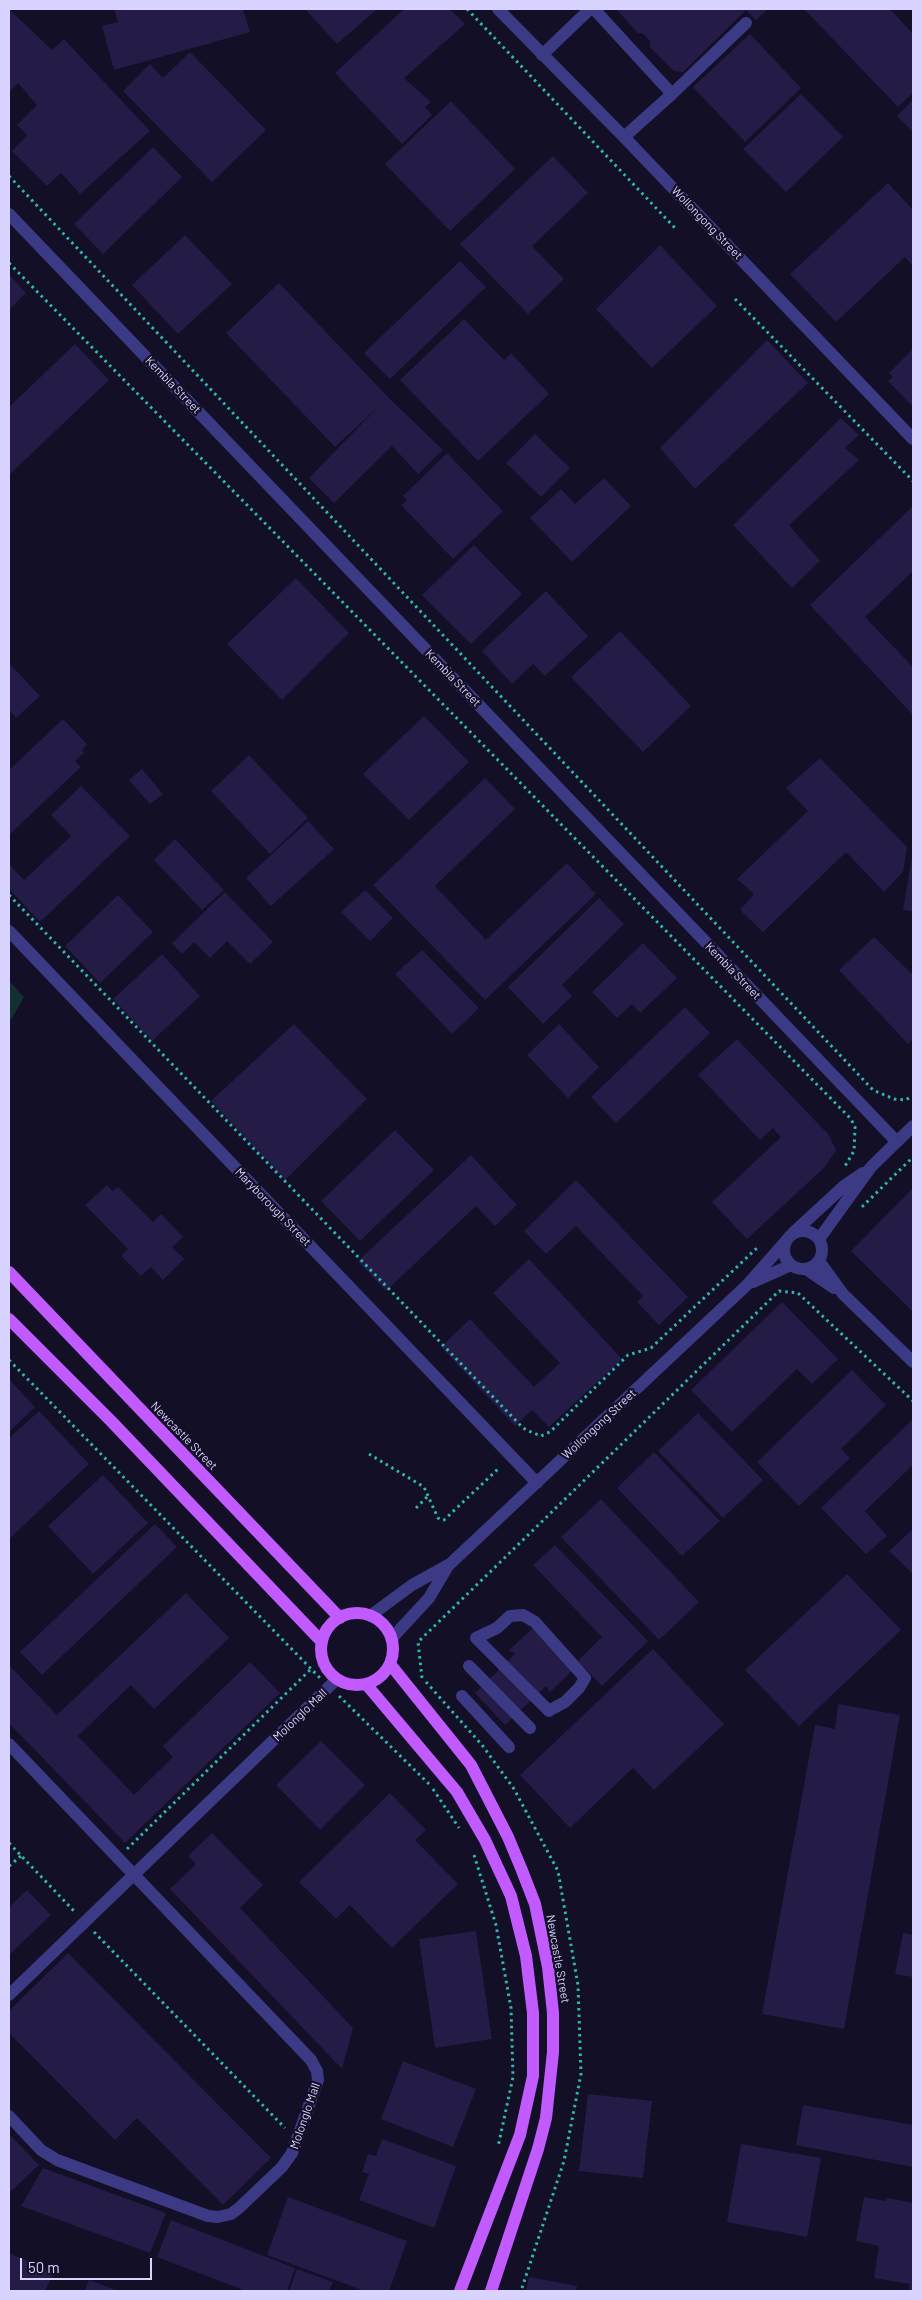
<!DOCTYPE html>
<style>
body{margin:0}
#map{position:relative;width:922px;height:2300px;overflow:hidden;background:#130f26;font-family:Barlow,sans-serif}
canvas{display:block}
.frame{position:absolute;inset:0;border:10px solid #d9d4ff;pointer-events:none}
.scale{position:absolute;left:20px;top:2258px;width:132px;height:22px;box-sizing:border-box;border:2px solid #d9d4ff;border-top:0;padding-left:6px;font-size:15px;line-height:18px;white-space:nowrap;color:#d9d4ff;-webkit-text-stroke:4px #130f26;paint-order:stroke}
</style>
<div id="map">
<canvas width="922" height="2300"></canvas>
<div class="frame"></div>
<div class="scale">50 m</div>
</div>
<script>
const ctx = document.querySelector('canvas').getContext('2d');
ctx.lineJoin = 'round';
function fill(path, color) { ctx.fillStyle = color; ctx.fill(path, 'evenodd'); }
const poly = rows => new Path2D(rows.map(r => 'M' + r).join(''));
function strokePath(path, color, width, dash) { ctx.strokeStyle = color; ctx.lineWidth = width; ctx.lineCap = dash ? 'butt' : 'round'; ctx.setLineDash(dash || []); ctx.stroke(path); }
function write(font, color, halo, rows, align = 'center') {
  ctx.font = font + ' Barlow,sans-serif'; ctx.lineWidth = 4.5; ctx.setLineDash([]); ctx.textBaseline = 'middle'; ctx.strokeStyle = halo; ctx.fillStyle = color; for (const [text, x, y, turn = 0] of rows) {
    ctx.save(); ctx.translate(x, y); ctx.rotate((+turn || 0) * Math.PI / 180); ctx.textAlign = isNaN(turn) ? turn : align; if (halo) ctx.strokeText(text, 0, 0); ctx.fillText(text, 0, 0); ctx.restore();
  }
}
const green = poly([
 [9,981,24,997,9,1023]
]);
const building = poly([
 [9,9,52,50,64,39,150,131,80,194,61,173,47,186,12,151,27,135,17,125,37,105,18,83,9,92],
 [114,9,243,9,250,32,114,70,102,26,118,22],
 [305,9,377,9,337,44],
 [404,9,450,9,465,24,404,78,431,102,425,107,432,115,402,144,335,73],
 [616,9,768,9,756,20,746,10,683,72,674,71,650,47,650,41,642,33,638,33],
 [804,9,890,9,913,34,913,93,898,107],
 [750,34,801,88,745,142,693,87],
 [190,52,266,130,212,182,123,91,150,64,163,78],
 [801,94,843,137,786,192,743,149],
 [913,100,913,132,897,116],
 [451,101,515,169,450,231,385,164],
 [153,147,182,177,103,254,74,224],
 [553,156,588,193,532,246,564,279,528,314,460,244],
 [888,183,913,210,913,266,905,257,836,322,790,274],
 [185,235,232,284,178,334,132,285],
 [660,245,717,306,652,368,596,309],
 [460,261,486,287,390,379,364,353],
 [9,274,26,293,9,310],
 [279,283,388,397,443,450,418,474,392,446,334,503,309,478,378,407,335,447,226,333],
 [464,319,504,360,511,353,549,394,478,461,400,380],
 [767,340,808,383,695,489,660,448],
 [75,344,109,380,9,475,9,407],
 [913,349,913,407,888,381,893,377,889,373],
 [841,418,859,435,845,448,859,460,789,525,820,561,792,588,733,525],
 [535,434,570,468,541,497,506,463],
 [447,453,503,511,453,559,401,505,407,500,403,496],
 [604,478,631,506,572,562,530,518,561,489,575,504],
 [913,506,913,571,865,617,913,667,913,715,810,605],
 [474,545,522,594,471,644,422,595],
 [296,578,349,633,282,700,227,644],
 [546,591,588,636,545,676,533,664,512,684,482,651],
 [620,631,691,706,643,752,571,677],
 [9,663,40,696,16,718,9,710],
 [424,716,469,762,409,820,363,774],
 [63,719,87,744,82,750,84,753,75,761,81,767,9,835,9,770],
 [249,755,308,818,270,854,211,791],
 [820,758,907,847,903,872,884,892,846,852,763,932,740,910,754,894,737,879,808,811,786,788],
 [142,769,163,794,150,804,129,780],
 [485,778,515,809,435,886,486,940,567,863,596,894,485,1000,373,885],
 [81,786,130,836,40,922,9,889,9,864,24,880,71,836,51,815],
 [308,821,334,849,271,906,246,878],
 [175,839,224,890,202,910,154,860],
 [912,857,913,857,913,911,903,910],
 [365,890,393,918,370,941,341,912],
 [225,892,273,942,250,964,227,941,210,958,194,942,182,954,172,943],
 [118,895,153,932,100,983,65,946],
 [599,898,624,924,562,985,572,996,543,1024,508,987],
 [874,937,913,975,913,1039,908,1044,839,970],
 [643,943,677,978,640,1013,632,1004,617,1018,592,992],
 [422,950,479,1008,452,1034,395,974],
 [162,954,200,996,152,1041,113,999],
 [685,1007,710,1033,616,1123,591,1097],
 [294,1024,367,1099,285,1180,211,1101],
 [559,1024,599,1067,568,1098,527,1055],
 [737,1039,828,1134,836,1150,825,1167,747,1239,712,1202,781,1137,773,1128,760,1140,698,1075],
 [395,1130,434,1170,360,1241,321,1201],
 [471,1155,517,1205,495,1226,476,1206,386,1291,358,1261],
 [576,1180,688,1297,659,1325,637,1302,643,1296,576,1226,546,1254,524,1231],
 [107,1185,113,1191,118,1187,153,1222,161,1214,183,1237,172,1247,184,1259,163,1280,151,1267,141,1276,121,1256,128,1249,85,1205],
 [913,1188,913,1312,851,1251],
 [529,1259,622,1359,549,1427,532,1410,515,1426,441,1347,470,1319,534,1387,560,1363,493,1293],
 [782,1302,838,1359,812,1384,797,1369,732,1432,691,1390],
 [852,1370,886,1405,841,1449,850,1458,799,1506,757,1462],
 [9,1379,35,1407,9,1432],
 [39,1411,89,1464,9,1539,9,1438],
 [698,1413,763,1480,723,1518,658,1451],
 [913,1419,913,1465,865,1511,887,1536,866,1554,821,1508],
 [654,1452,720,1521,682,1556,617,1488],
 [103,1475,148,1523,93,1574,48,1526],
 [601,1499,699,1602,659,1640,561,1537],
 [155,1524,177,1547,42,1675,20,1652],
 [913,1529,913,1574,889,1551],
 [555,1545,648,1641,602,1686,578,1661,602,1637,533,1565],
 [847,1574,901,1630,799,1726,745,1670],
 [186,1593,229,1638,154,1709,131,1685,78,1736,134,1795,173,1757,163,1746,250,1662,280,1693,125,1843,9,1723,9,1665,57,1715],
 [534,1627,575,1668,550,1692,546,1686,505,1725,475,1693,515,1654,509,1650],
 [653,1649,724,1724,654,1790,633,1768,570,1828,520,1775],
 [838,1704,900,1715,844,2029,762,2014,815,1725,835,1729],
 [321,1741,365,1785,320,1830,276,1785],
 [390,1793,426,1830,415,1840,458,1884,392,1948,350,1905,336,1919,299,1882],
 [212,1833,263,1885,240,1908,353,2028,342,2069,170,1889,196,1864,188,1856],
 [27,1890,51,1915,9,1955,9,1907],
 [476,1931,492,2039,435,2048,419,1939],
 [903,1933,913,1935,913,1977,895,1974],
 [68,1953,271,2158,223,2205,137,2118,115,2140,9,2033,9,2011],
 [403,2061,476,2089,453,2147,381,2119],
 [588,2094,652,2101,643,2178,579,2171],
 [803,2105,913,2125,913,2167,796,2145],
 [9,2134,39,2165,9,2193],
 [382,2139,456,2166,434,2228,359,2200,369,2174,362,2172,368,2154,376,2156],
 [741,2144,821,2158,807,2237,727,2222],
 [43,2168,166,2213,150,2253,21,2206],
 [288,2197,407,2241,389,2291,365,2291,267,2255],
 [864,2197,886,2201,887,2198,913,2203,913,2291,908,2291,910,2284,874,2278,879,2246,856,2241],
 [171,2220,295,2268,287,2291,246,2291,157,2257],
 [9,2253,54,2272,45,2291,9,2291],
 [297,2269,333,2282,329,2291,289,2291],
 [529,2277,577,2286,576,2291,526,2291],
 [89,2280,118,2291,85,2291]
]);
const path = poly([
 [467,9,675,228],
 [9,176,873,1090,894,1099,905,1100,913,1096],
 [9,263,851,1119,855,1127,854,1151,845,1166],
 [735,299,913,481],
 [9,895,523,1428,531,1432,541,1436,550,1432,628,1355,651,1348,758,1247],
 [862,1205,863,1206,913,1157],
 [9,1360,320,1678],
 [369,1454,424,1487,438,1518,441,1520,444,1520,498,1469],
 [416,1508,428,1496],
 [422,1678,418,1642,779,1291,798,1293,913,1401],
 [426,1682,482,1745,514,1789,558,1871,578,1985,581,2074,564,2161,521,2291],
 [339,1696,429,1784],
 [433,1789,459,1828],
 [9,1843,74,1911],
 [127,1849,311,1669],
 [474,1855,496,1925,511,2008,513,2077,498,2147],
 [9,1866,21,1856],
 [94,1932,285,2128]
]);
const minor = poly([
 [498,9,624,137,913,439],
 [594,9,672,94,746,23],
 [542,55,590,9],
 [624,137,672,94],
 [9,214,897,1142],
 [9,931,537,1483],
 '784 1250a19 19 0 1 1 38 0a19 19 0 1 1-38 0Z',
 [793,1233,844,1186,863,1173],
 [819,1239,871,1167,913,1126],
 [819,1261,843,1294,913,1362],
 [806,1269,834,1288],
 [753,1282,791,1265],
 [370,1616,412,1585,450,1564,748,1284,786,1241],
 [392,1638,429,1598,448,1566],
 [469,1666,530,1728],
 [462,1696,509,1747],
 [549,1711,476,1638,497,1628,510,1616,523,1615,535,1622,585,1678,579,1688,565,1702,552,1709],
 [9,1744,311,2060,317,2071,318,2080,292,2153,282,2167,239,2208,231,2214,218,2217,208,2216,57,2160,41,2150,9,2116],
 [9,1995,337,1679]
]);
const major = poly([
 [9,1272,340,1618],
 [9,1319,111,1421,322,1642],
 '321 1649a36 36 0 1 1 72 0a36 36 0 1 1-72 0Z',
 [390,1664,471,1765,508,1837,521,1868,535,1904,548,1967,553,2013,553,2052,546,2118,538,2149,491,2291],
 [366,1684,457,1792,485,1840,511,1896,526,1956,533,2013,533,2076,520,2135,460,2291]
]);
const streetNames = [
 ["Wollongong Street",707,223,46],
 ["Kembla Street",173,385,46],
 ["Kembla Street",453,678,46],
 ["Kembla Street",733,971,46],
 ["Maryborough Street",273,1207,46],
 ["Wollongong Street",599,1424,-43],
 ["Newcastle Street",184,1436,46],
 ["Molonglo Mall",300,1715,-44],
 ["Newcastle Street",558,1959,80],
 ["Molonglo Mall",305,2116,-71]
];
fill(green, '#12302f');
fill(building, '#241b47');
strokePath(path, '#2fb8b0', 3, [2.5, 4]);
strokePath(minor, '#3d3a85', 12);
strokePath(major, '#c25bff', 12);
write('12px', '#d9d4ff', '#130f26', streetNames);
</script>
